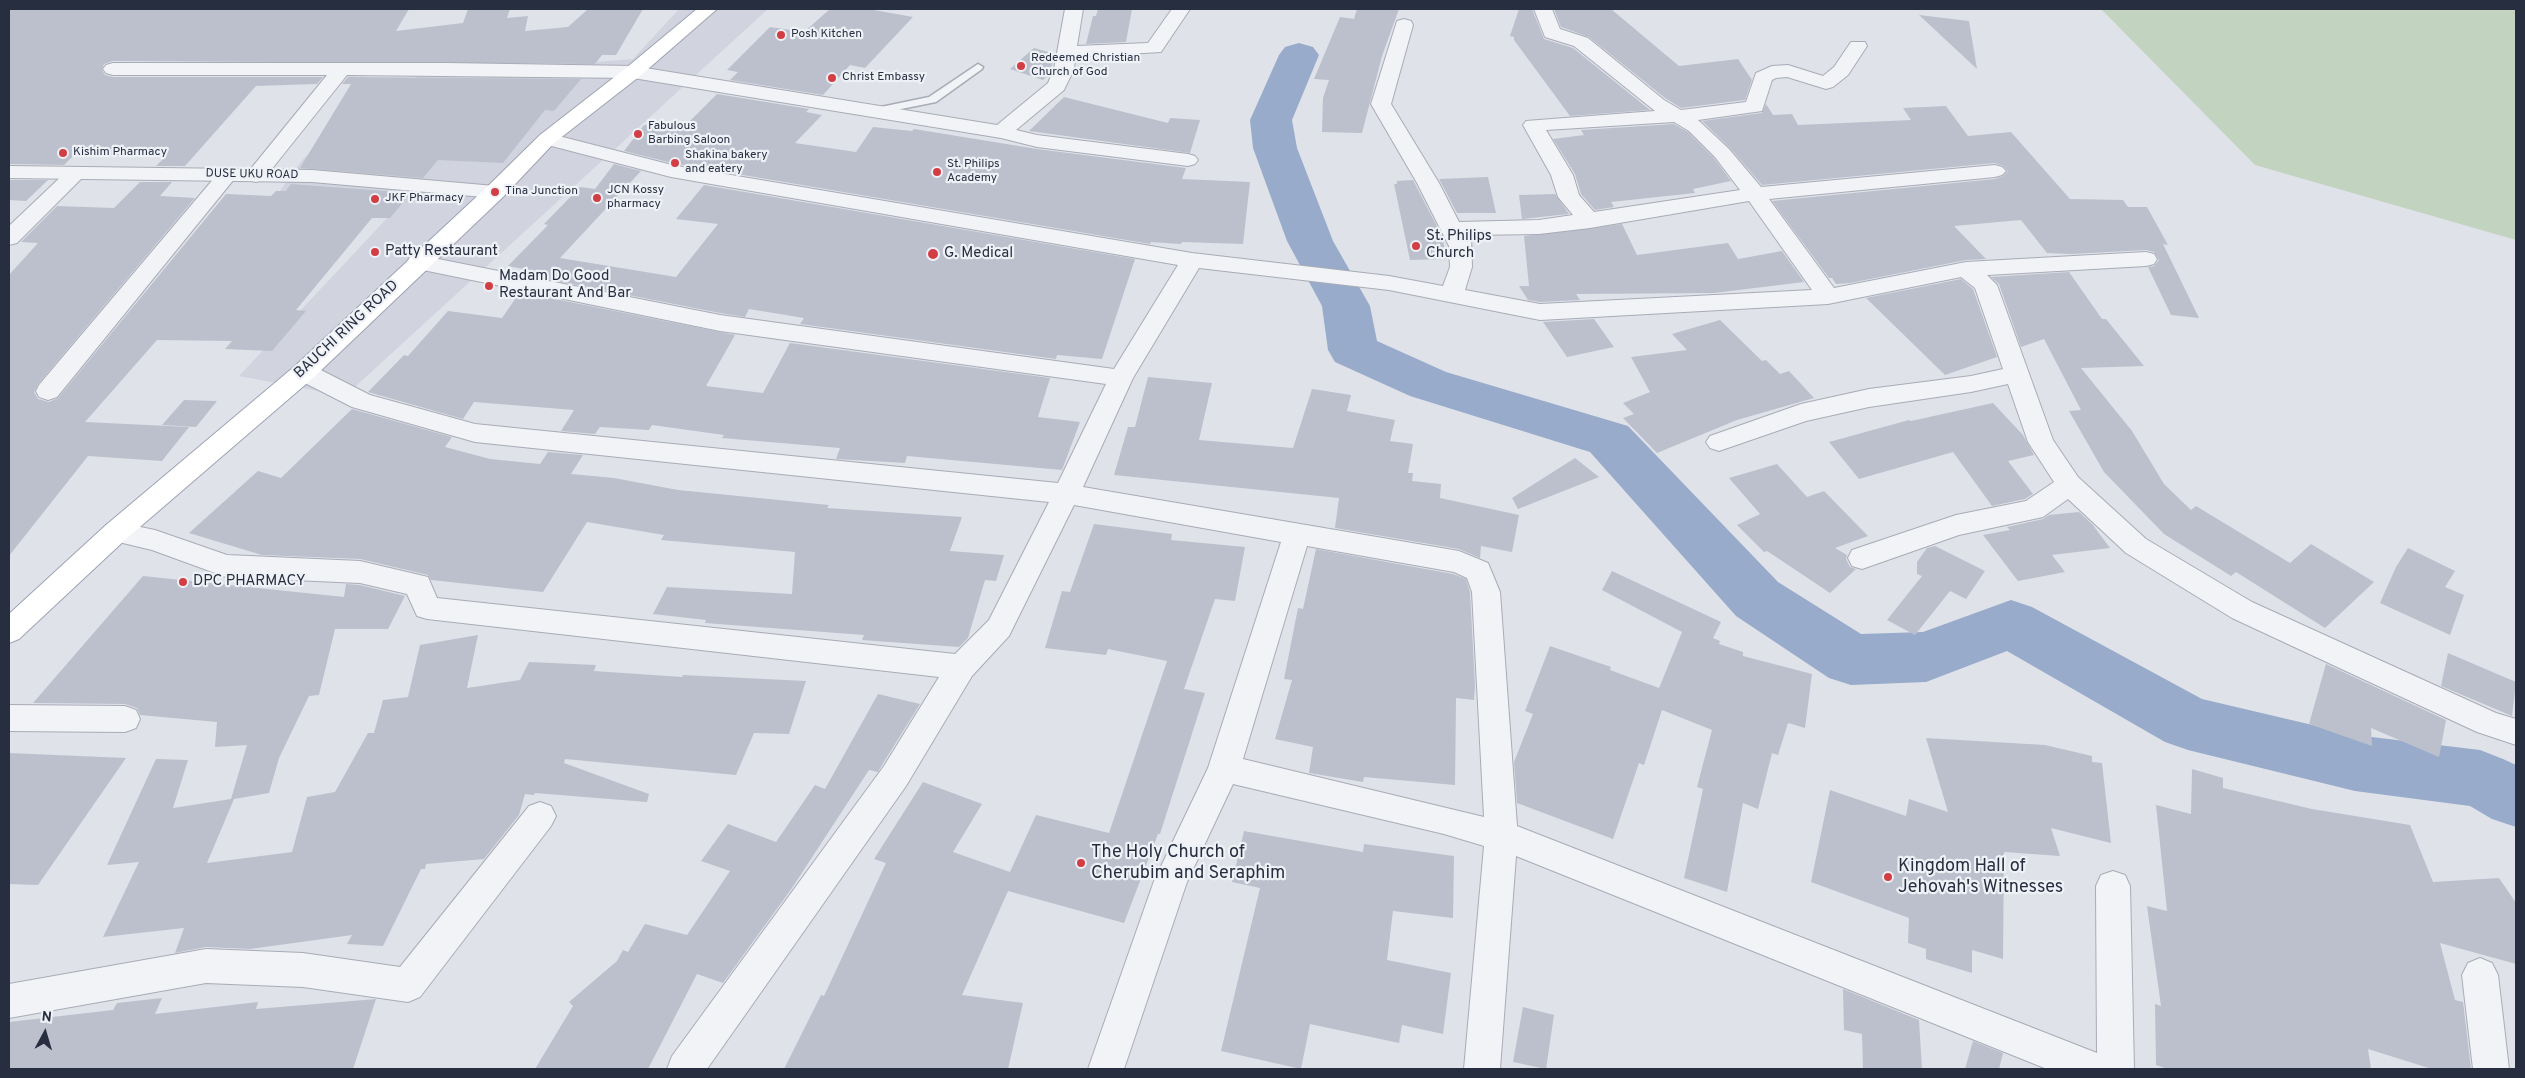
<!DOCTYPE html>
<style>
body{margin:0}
#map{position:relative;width:2525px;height:1078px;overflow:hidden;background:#dfe2e9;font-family:Overpass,sans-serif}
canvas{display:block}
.frame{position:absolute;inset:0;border:10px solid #272e40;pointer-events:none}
.north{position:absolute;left:20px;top:1008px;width:50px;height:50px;-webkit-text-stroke:4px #eef1f6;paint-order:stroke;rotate:6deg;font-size:14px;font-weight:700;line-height:20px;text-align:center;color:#272e40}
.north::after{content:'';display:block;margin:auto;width:18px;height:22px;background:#272e40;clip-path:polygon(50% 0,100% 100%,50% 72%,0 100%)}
</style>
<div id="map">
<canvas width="2525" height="1078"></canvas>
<div class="frame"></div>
<div class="north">N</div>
</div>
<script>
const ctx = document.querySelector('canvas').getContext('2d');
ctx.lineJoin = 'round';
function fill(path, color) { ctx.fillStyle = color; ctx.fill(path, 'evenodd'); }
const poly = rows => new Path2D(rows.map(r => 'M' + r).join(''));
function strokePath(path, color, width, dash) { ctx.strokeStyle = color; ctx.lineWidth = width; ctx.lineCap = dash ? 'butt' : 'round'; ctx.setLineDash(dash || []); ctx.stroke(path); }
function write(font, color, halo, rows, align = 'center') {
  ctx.font = font + ' Overpass,sans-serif'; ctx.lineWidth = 4.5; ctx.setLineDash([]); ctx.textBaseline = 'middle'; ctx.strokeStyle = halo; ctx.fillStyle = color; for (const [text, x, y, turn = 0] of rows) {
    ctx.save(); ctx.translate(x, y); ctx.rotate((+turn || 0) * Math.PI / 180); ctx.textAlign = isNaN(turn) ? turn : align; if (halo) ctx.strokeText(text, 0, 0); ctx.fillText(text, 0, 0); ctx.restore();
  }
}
const built = poly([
 [679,9,768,9,345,396,239,376,405,199,279,192,304,158,316,148,364,147,418,75,633,59]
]);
const green = poly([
 [2101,9,2516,9,2516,240,2255,165]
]);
const river = poly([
 [1299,43,1313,47,1319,55,1292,120,1297,148,1333,241,1370,306,1377,341,1446,372,1628,426,1778,582,1861,634,1923,632,2011,600,2032,607,2202,699,2355,735,2480,750,2503,759,2516,765,2516,827,2492,819,2470,806,2355,791,2188,750,2165,742,2007,651,1926,682,1851,685,1829,678,1736,616,1590,452,1410,396,1335,362,1328,350,1322,306,1287,241,1253,148,1250,120,1279,55,1285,47,1299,43]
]);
const building = poly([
 [9,9,409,9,396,31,463,23,468,9,510,9,507,18,528,16,525,31,568,27,588,9,643,9,616,55,602,55,595,64,113,61,104,64,102,70,105,75,113,77,323,77,317,84,256,86,185,166,156,166,167,155,74,155,64,165,9,164],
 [830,9,868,9,913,17,865,68,850,65,823,95,730,80,738,72,727,70,770,27,804,32],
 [1098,9,1132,9,1126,42,1086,44,1093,16,1096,16],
 [1357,9,1399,9,1382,56,1362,133,1322,132,1323,98,1329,80,1314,79,1340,17,1354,19],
 [1519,9,1532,9,1544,39,1573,48,1650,110,1570,116,1514,40,1514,37,1510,36],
 [1554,9,1611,9,1679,66,1738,59,1752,80,1745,100,1681,108,1665,98,1589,37,1561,27],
 [1919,15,1969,21,1977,69],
 [1034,48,1055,54,1049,75,1043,80,1010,69],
 [348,77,581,79,554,111,545,110,503,163,438,160,423,178,300,168,351,84,342,84],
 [717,94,809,109,806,112,822,115,795,143,856,152,873,127,912,131,914,129,1037,149,1186,168,1182,179,1250,182,1243,244,1182,242,1181,244,1151,242,1150,244,672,163,624,151,644,125,683,128],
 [1064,97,1168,123,1170,118,1200,120,1190,153,1029,131],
 [1766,104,1773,115,1792,114,1798,125,1911,120,1903,108,1946,106,1968,136,2011,132,2070,199,2123,200,2128,207,2147,207,2168,245,2163,244,2199,318,2171,315,2148,267,2154,266,2159,260,2154,252,2146,250,2072,254,2047,253,2021,220,1954,226,1986,259,1966,260,1850,283,1836,284,1832,278,1829,278,1772,201,1995,179,2003,176,2008,171,2003,166,1995,163,1762,185,1730,148,1702,121,1762,113],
 [1674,124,1688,132,1714,158,1731,181,1693,189,1695,193,1611,202,1614,207,1595,210,1581,194,1575,174,1553,139,1584,135,1581,130],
 [614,164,641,171,560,258,676,277,718,224,676,219,704,185,1135,259,1102,359,1057,355,1056,359,800,324,804,318,749,309,745,317,720,313,531,276,534,271,508,266,548,225,544,224,580,187,595,189],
 [1488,177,1496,213,1457,213,1439,179],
 [9,180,48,180,26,201,9,200],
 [1413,180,1442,236,1447,259,1410,260,1394,184,1397,184,1397,181],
 [140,182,172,182,160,196,195,198,38,384,34,392,38,399,49,402,58,398,226,194,271,196,276,191,286,191,291,184,411,193,390,218,372,218,296,310,306,311,272,351,225,349,232,341,157,340,85,422,189,427,162,461,88,456,9,556,9,275,38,243,21,242,57,206,114,208],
 [1555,194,1569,214,1522,219,1519,195],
 [1622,224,1637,255,1728,243,1738,259,1782,251,1804,282,1714,293,1576,294,1580,300,1540,302,1528,300,1519,286,1529,286,1524,236],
 [2069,272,2102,319,2106,319,2144,366,2081,368,2132,431,2164,484,2191,510,2196,506,2290,563,2311,544,2374,582,2325,628,2236,572,2231,576,2164,534,2104,472,2069,411,2081,410,2044,339,2021,347,1999,284,1991,277],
 [1961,279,1973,289,1997,357,1945,375,1866,298],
 [520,292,735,335,706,386,763,393,790,343,1050,378,1038,417,1080,422,1062,470,907,456,905,463,836,459,840,448,722,438,724,435,652,425,649,430,600,427,595,434,561,431,574,410,474,402,463,419,368,392,404,355,408,356,448,311,502,318],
 [1594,319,1614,347,1567,357,1543,322],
 [1720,320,1762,361,1766,360,1780,374,1789,371,1814,398,1737,420,1657,453,1623,418,1634,414,1623,403,1650,392,1631,357,1687,350,1672,334],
 [1148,377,1212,383,1199,440,1293,448,1312,389,1351,395,1347,411,1395,420,1390,441,1413,444,1408,473,1413,473,1412,481,1441,484,1440,498,1519,515,1512,552,1481,546,1480,558,1459,549,1335,528,1339,498,1114,475,1128,427,1135,427],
 [184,400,217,401,196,427,162,425],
 [1993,403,2023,435,2034,455,2008,461,2033,494,2025,499,1992,506,1953,452,1859,479,1829,442,1909,420,1911,421],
 [352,409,452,437,445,447,490,459,540,464,548,452,583,455,571,474,614,478,678,490,829,505,827,508,962,517,950,551,1004,555,996,581,985,580,968,638,959,647,862,640,864,635,705,623,706,620,653,614,667,587,792,594,795,552,661,540,664,535,587,522,543,592,431,580,428,575,360,559,262,555,189,533,258,471,281,478],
 [1575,458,1599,477,1518,509,1512,498],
 [1777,464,1807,497,1824,491,1868,536,1835,548,1847,555,1846,559,1850,567,1856,569,1830,593,1767,551,1764,552,1737,525,1760,514,1729,478],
 [2079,512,2092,524,2110,548,2052,555,2065,572,2018,581,1983,535,2010,530,2007,527,2043,519,2049,515],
 [1094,524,1172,534,1171,540,1245,547,1235,601,1215,599,1184,689,1205,693,1160,834,1158,834,1124,923,1008,891,962,995,1023,1003,1008,1069,784,1069,821,995,824,996,886,863,874,859,923,782,982,804,953,852,1010,872,1036,815,1109,833,1167,661,1108,649,1106,655,1045,648,1062,591,1070,592],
 [1935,546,1985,571,1966,599,1950,591,1915,635,1887,620,1922,576,1917,574,1917,562,1927,548],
 [2408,548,2455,571,2445,587,2464,595,2450,635,2380,603,2396,567],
 [1316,549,1453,574,1466,579,1470,592,1475,685,1474,700,1456,698,1455,785,1364,777,1363,782,1309,773,1313,747,1275,739,1292,680,1284,679,1298,608,1303,609],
 [1612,571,1721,622,1713,638,1720,641,1719,644,1743,652,1743,656,1812,674,1805,728,1788,723,1778,755,1772,753,1758,809,1743,803,1727,892,1684,878,1703,789,1697,787,1712,730,1662,710,1644,765,1639,763,1613,839,1517,803,1514,762,1533,714,1525,711,1550,646,1611,667,1610,670,1659,688,1682,632,1602,590],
 [143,576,344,597,346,584,360,585,405,596,388,629,335,629,319,695,309,696,279,758,269,793,234,799,207,863,292,852,307,797,335,792,368,733,374,733,383,700,408,697,420,645,478,635,467,688,520,680,529,662,596,665,594,671,682,677,683,675,806,681,789,734,754,733,736,775,565,759,564,763,649,794,647,802,535,793,534,795,525,794,519,815,484,859,426,864,425,869,421,869,383,946,347,944,352,935,250,949,206,947,175,953,184,928,103,937,139,862,107,865,156,759,188,760,173,808,231,799,247,745,215,747,217,722,140,715,137,708,125,704,33,703],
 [2448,653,2516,682,2512,716,2441,686],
 [2326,664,2446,720,2439,757,2371,728,2372,746,2309,724],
 [878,694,920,704,882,765,878,772,869,770,792,888,723,983,697,974,648,1069,535,1069,573,1006,569,1002,617,961,623,950,628,952,645,924,687,935,730,871,701,861,728,824,776,842,815,785,825,789],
 [1926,738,2045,745,2092,756,2092,762,2102,763,2111,843,2051,828,2060,856,2004,852,2003,959,1972,950,1972,973,1926,959,1926,949,1908,943,1909,918,1811,882,1830,790,1906,816,1909,799,1948,812],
 [9,753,126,758,38,885,9,884],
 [2192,769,2223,778,2223,788,2312,809,2410,825,2433,882,2499,878,2516,903,2516,964,2440,943,2455,1000,2463,1002,2471,1069,2432,1069,2368,1049,2371,1069,2168,1069,2156,1065,2155,1004,2161,1006,2147,906,2167,911,2156,805,2191,814],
 [1244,831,1363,852,1364,844,1454,856,1453,918,1393,911,1387,960,1451,973,1443,1034,1402,1025,1399,1043,1310,1024,1301,1069,1221,1051,1260,888,1232,882],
 [1843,989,1919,1020,1922,1069,1863,1069,1862,1034,1844,1030],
 [162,998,155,1014,258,1002,256,1009,376,999,353,1069,9,1069,9,1022,113,1010,117,1003],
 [1523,1007,1554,1015,1546,1069,1513,1062],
 [1973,1041,2003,1053,1999,1069,1965,1069]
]);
const service = poly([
 [978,64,983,67,982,69,936,102,876,114,871,111,876,108,929,97,978,64]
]);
const minor = poly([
 [1065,9,1083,9,1077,46,1148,43,1172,9,1190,9,1161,52,1075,57,1074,69,1064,90,1016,130,1037,135,1188,154,1195,156,1198,160,1195,164,1188,166,1037,147,1001,138,633,78,347,75,263,180,256,182,249,180,245,176,327,75,113,75,106,73,103,69,106,65,113,63,447,63,633,66,997,125,1048,83,1054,69,1065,9],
 [1534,9,1552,9,1560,29,1588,38,1664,100,1681,110,1746,102,1756,73,1772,66,1788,65,1823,76,1834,67,1851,42,1865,42,1867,46,1848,75,1833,87,1826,89,1787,77,1776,78,1772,80,1762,111,1698,120,1729,149,1761,187,1995,165,2002,167,2006,171,2002,175,1995,177,1769,199,1834,288,1966,262,2146,252,2154,254,2157,259,2154,264,2146,266,1987,275,1997,285,2053,440,2078,477,2146,539,2252,602,2496,713,2516,719,2516,745,2477,732,2232,618,2126,553,2068,499,2043,517,1959,535,1862,569,1852,566,1848,558,1852,550,1956,515,2026,501,2054,482,2028,442,2008,384,1971,392,1869,407,1806,421,1719,451,1710,448,1706,442,1710,436,1801,404,1869,389,1971,376,2003,369,1975,288,1961,277,1828,304,1540,320,1389,290,1199,268,1133,378,1083,487,1459,551,1488,563,1500,592,1517,826,2097,1053,2096,886,2101,875,2113,871,2125,875,2130,886,2134,1069,2047,1069,1516,856,1500,1069,1464,1069,1484,846,1444,834,1233,784,1187,882,1124,1069,1088,1069,1154,881,1208,768,1281,542,1074,505,1009,636,972,676,906,786,707,1069,667,1069,672,1056,884,766,939,677,427,619,417,616,407,594,360,583,226,577,152,550,106,539,102,532,106,525,116,522,155,530,227,555,360,561,428,577,437,598,955,654,989,620,1049,502,475,442,352,407,295,378,292,372,295,366,304,364,313,366,370,395,475,424,1058,483,1106,384,720,331,418,269,410,267,407,262,410,257,418,255,720,315,1114,369,1178,265,671,177,540,143,537,139,540,135,547,133,672,165,1192,253,1389,276,1443,286,1450,267,1449,246,1417,183,1371,104,1397,21,1404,19,1411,21,1413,25,1391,104,1439,183,1459,222,1539,220,1573,215,1558,197,1551,175,1523,125,1526,121,1655,111,1574,46,1545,37,1534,9],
 [1674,122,1689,131,1715,157,1740,190,1594,212,1579,195,1573,175,1546,130,1674,122],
 [1749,201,1812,290,1540,304,1465,290,1472,267,1471,235,1539,234,1590,228,1749,201],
 [1307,546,1454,572,1467,578,1472,592,1484,817,1243,759,1307,546],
 [76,167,83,169,87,173,17,243,9,245,9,226,69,169,76,167],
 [228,168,235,170,239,174,235,178,57,397,48,400,39,397,36,391,39,385,221,170,228,168],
 [9,705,125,706,136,710,140,719,136,728,125,732,9,731,9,705],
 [540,802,551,806,556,816,551,826,420,997,408,1002,303,987,206,983,9,1018,9,984,206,949,303,953,400,967,529,806,540,802],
 [2480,958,2492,963,2498,975,2509,1069,2473,1069,2462,975,2468,963,2480,958]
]);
const tertiary = poly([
 [9,166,312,170,495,186,503,187,506,192,503,197,495,198,312,182,9,178,9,166]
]);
const primary = poly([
 [697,9,717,9,640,76,554,143,503,197,313,378,126,539,19,639,9,643,9,614,106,525,295,366,487,187,540,135,626,68,697,9]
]);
const markers = [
 [781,35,5,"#d33e45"],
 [1021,66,5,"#d33e45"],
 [832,78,5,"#d33e45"],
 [638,134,5,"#d33e45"],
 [63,153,5,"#d33e45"],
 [675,163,5,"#d33e45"],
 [937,172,5,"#d33e45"],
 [495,192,5,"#d33e45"],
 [597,198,5,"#d33e45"],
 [375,199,5,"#d33e45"],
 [1416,246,5,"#d33e45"],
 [375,252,5,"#d33e45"],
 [933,254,6,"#d33e45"],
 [489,286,5,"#d33e45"],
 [183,582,5,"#d33e45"],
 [1081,863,5,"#d33e45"],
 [1888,877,5,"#d33e45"]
];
const farPoinames = [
 ["Posh Kitchen",791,35],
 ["Redeemed Christian",1031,59],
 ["Church of God",1031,73],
 ["Christ Embassy",842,78],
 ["Fabulous",648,127],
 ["Barbing Saloon",648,141],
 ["Kishim Pharmacy",73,153],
 ["Shakina bakery",685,156],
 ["and eatery",685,170],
 ["St. Philips",947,165],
 ["Academy",947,179],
 ["JCN Kossy",607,191],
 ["pharmacy",607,205],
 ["Tina Junction",505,192],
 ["JKF Pharmacy",385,199]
];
const farStreetnames = [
 ["DUSE UKU ROAD",252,175,1]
];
const poiNames = [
 ["St. Philips",1426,237],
 ["Church",1426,254],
 ["Patty Restaurant",385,252],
 ["G. Medical",944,254],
 ["Madam Do Good",499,277],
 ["Restaurant And Bar",499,294],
 ["DPC PHARMACY",193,582]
];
const streetNames = [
 ["BAUCHI RING ROAD",347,330,-43]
];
const nearPoinames = [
 ["The Holy Church of",1091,853],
 ["Cherubim and Seraphim",1091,874],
 ["Kingdom Hall of",1898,867],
 ["Jehovah's Witnesses",1898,888]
];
fill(built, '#d1d4de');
fill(green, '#c2d3bf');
fill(river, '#98abca');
fill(building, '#bcc0cc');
strokePath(service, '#a8acb6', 3);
strokePath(minor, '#a8acb6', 2);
strokePath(tertiary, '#a8acb6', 2);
strokePath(primary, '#9ea4b5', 2);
fill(service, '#f2f3f7');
fill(minor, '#f2f3f7');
fill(tertiary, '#f2f3f7');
fill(primary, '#fff');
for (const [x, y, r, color] of markers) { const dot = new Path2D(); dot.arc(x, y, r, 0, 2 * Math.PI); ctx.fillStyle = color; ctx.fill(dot); strokePath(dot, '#eef1f6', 2); }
write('12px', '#272e40', '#eef1f6', farPoinames, 'left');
write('12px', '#272e40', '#eef1f6', farStreetnames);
write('15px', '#272e40', '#eef1f6', poiNames, 'left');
write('15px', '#272e40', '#eef1f6', streetNames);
write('18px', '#272e40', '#eef1f6', nearPoinames, 'left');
</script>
